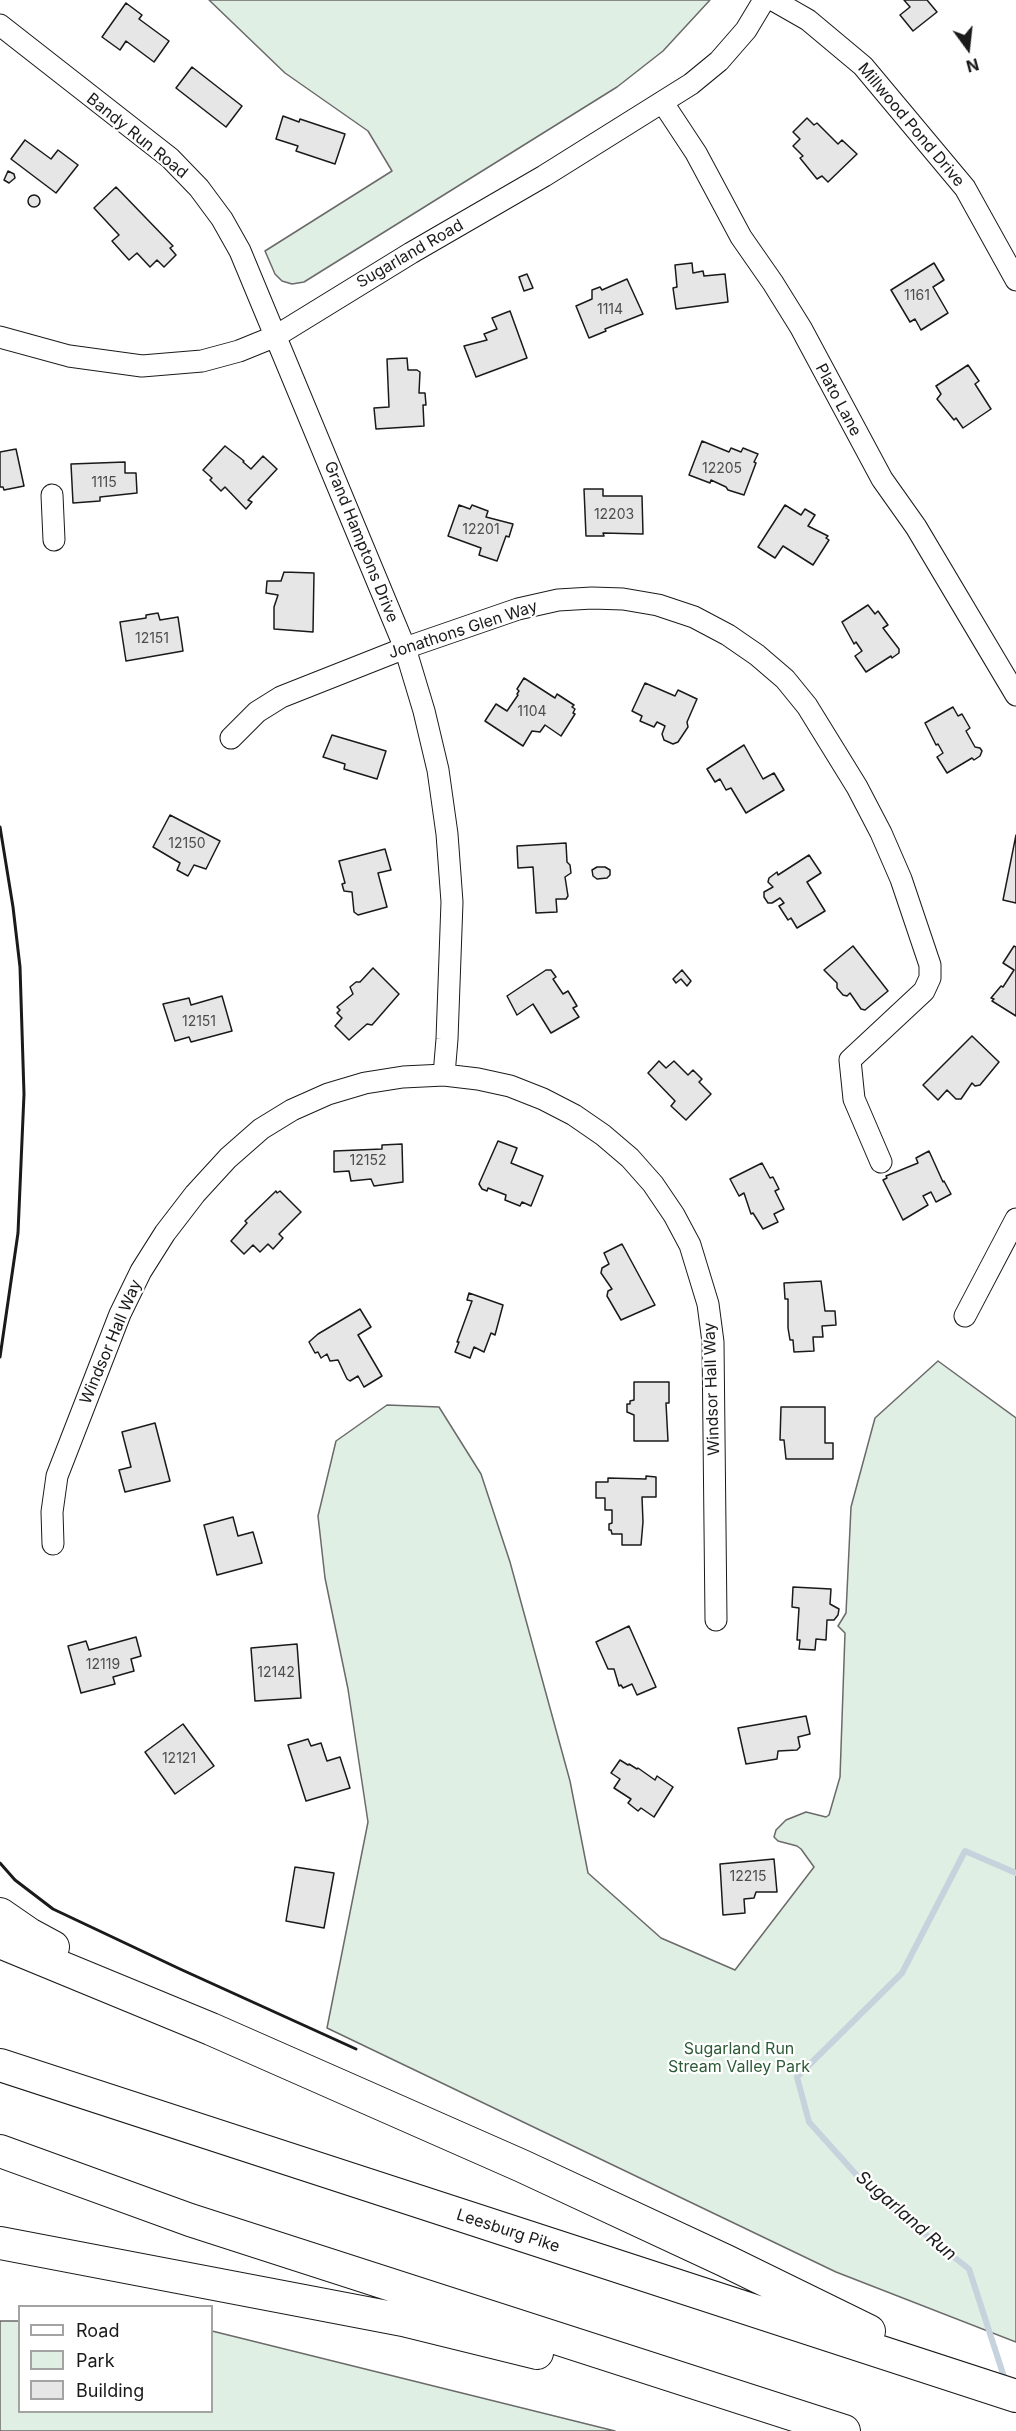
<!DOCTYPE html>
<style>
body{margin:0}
#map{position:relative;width:1016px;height:2431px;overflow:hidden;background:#fff;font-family:Inter,sans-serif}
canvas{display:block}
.legend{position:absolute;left:18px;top:2305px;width:195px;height:108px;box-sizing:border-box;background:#fff;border:2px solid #a3a3a3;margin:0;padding:8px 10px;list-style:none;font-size:18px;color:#1a1a1a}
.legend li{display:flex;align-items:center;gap:12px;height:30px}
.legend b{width:30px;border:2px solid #a3a3a3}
.north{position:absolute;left:938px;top:18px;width:60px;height:60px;-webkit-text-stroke:4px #fff;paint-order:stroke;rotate:165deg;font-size:16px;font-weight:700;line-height:24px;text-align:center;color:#1a1a1a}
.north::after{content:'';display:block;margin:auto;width:21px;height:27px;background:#1a1a1a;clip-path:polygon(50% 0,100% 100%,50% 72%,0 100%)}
</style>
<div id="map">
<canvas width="1016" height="2431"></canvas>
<ul class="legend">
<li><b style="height:8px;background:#fff"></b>Road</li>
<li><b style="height:16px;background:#e0efe3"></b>Park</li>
<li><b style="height:16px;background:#e6e6e6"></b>Building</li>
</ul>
<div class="north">N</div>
</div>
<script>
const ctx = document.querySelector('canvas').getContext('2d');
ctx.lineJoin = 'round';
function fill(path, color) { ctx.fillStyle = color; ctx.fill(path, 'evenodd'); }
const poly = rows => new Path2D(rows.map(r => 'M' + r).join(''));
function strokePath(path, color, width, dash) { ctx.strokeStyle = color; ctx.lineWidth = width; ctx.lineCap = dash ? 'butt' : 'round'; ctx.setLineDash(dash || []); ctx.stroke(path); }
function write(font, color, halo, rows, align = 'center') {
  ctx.font = font + ' Inter,sans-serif'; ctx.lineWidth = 4.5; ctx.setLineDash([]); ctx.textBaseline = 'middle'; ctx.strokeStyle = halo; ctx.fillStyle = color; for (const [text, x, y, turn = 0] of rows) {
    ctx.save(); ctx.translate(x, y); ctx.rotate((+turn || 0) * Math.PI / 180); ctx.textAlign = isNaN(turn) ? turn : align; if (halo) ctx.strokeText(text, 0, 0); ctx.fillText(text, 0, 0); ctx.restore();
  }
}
const green = poly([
 [209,0,710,0,663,51,617,87,304,282,292,284,282,281,275,274,265,251,392,171,368,131,285,73,209,0],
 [938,1361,1016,1418,1016,2342,836,2272,327,2028,368,1822,348,1689,325,1578,318,1516,336,1441,387,1405,439,1407,481,1474,510,1562,570,1781,588,1873,661,1938,735,1970,814,1867,801,1849,797,1846,778,1841,774,1837,776,1830,786,1820,806,1812,826,1817,829,1815,840,1777,845,1633,838,1626,846,1613,851,1507,875,1418,938,1361],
 [0,2321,19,2321,20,2412,212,2412,212,2331,615,2431,0,2431,0,2321]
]);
const stream = poly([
 [1006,2383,969,2269,871,2191,809,2122,797,2077,902,1973,965,1851,1016,1873]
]);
const building = poly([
 [904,0,927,0,937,12,913,31,900,15,910,7,904,0],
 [126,3,142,15,139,19,169,41,154,62,126,41,120,50,102,37,126,3],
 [192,67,242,106,226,127,176,88,192,67],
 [283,116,299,122,300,119,345,134,335,164,296,151,298,146,276,139,283,116],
 [807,118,814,125,817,123,838,144,842,140,857,154,828,182,822,176,817,179,800,158,803,156,793,146,800,139,793,132,807,118],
 [25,140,51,159,58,150,78,165,56,193,11,159,25,140],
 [8,171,14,174,15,178,9,183,4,180,8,171],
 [116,187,173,246,170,248,176,255,164,267,157,260,150,267,137,253,129,260,112,241,119,235,94,208,116,187],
 '28 201a6 6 0 1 1 12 0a6 6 0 1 1-12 0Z',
 [692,263,693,273,703,271,704,276,725,274,728,302,676,309,673,288,677,287,675,265,692,263],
 [934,263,944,280,933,287,948,313,921,330,915,319,910,322,891,290,934,263],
 [527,274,533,288,524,291,519,277,527,274],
 [627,279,643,314,605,329,606,331,589,338,576,306,592,299,592,290,600,287,602,290,627,279],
 [510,311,527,358,476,377,464,346,487,340,484,334,497,329,492,318,510,311],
 [407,358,408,370,417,370,420,372,419,393,425,393,426,405,423,405,424,426,376,429,374,408,389,407,387,359,407,358],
 [968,365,979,381,975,384,991,409,963,428,956,418,954,420,937,399,941,394,936,386,968,365],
 [702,441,729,452,731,448,741,452,743,448,758,454,754,462,756,463,744,495,728,490,726,487,711,480,710,483,689,475,702,441],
 [225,446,244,461,243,462,251,469,263,456,277,469,248,500,252,502,246,509,225,487,221,491,210,480,212,478,203,470,225,446],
 [16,449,24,486,4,490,3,487,0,487,0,452,16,449],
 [125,462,125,473,136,473,137,493,100,497,100,501,73,503,71,464,125,462],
 [584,489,603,489,603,496,642,496,643,534,603,533,604,536,586,536,584,489],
 [459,505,470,509,472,505,488,511,486,517,513,524,509,537,506,536,497,561,479,555,481,548,448,536,459,505],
 [785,505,801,515,805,509,815,515,808,526,828,536,826,538,829,540,813,565,783,546,775,558,758,547,785,505],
 [284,572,314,573,313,632,274,629,274,607,278,595,266,593,267,581,281,581,284,572],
 [868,605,875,614,878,611,888,625,883,628,899,649,899,653,892,658,891,656,866,672,855,656,862,651,856,642,854,644,842,622,868,605],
 [158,613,160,620,178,617,183,651,126,661,120,622,146,618,146,615,158,613],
 [524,678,555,698,557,694,574,705,572,707,575,709,573,713,575,714,561,736,545,725,540,732,532,731,523,746,485,721,496,704,507,711,518,695,517,694,519,691,517,689,524,678],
 [645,683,675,696,678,690,697,699,687,722,688,727,678,742,673,744,664,740,662,734,665,726,657,722,654,727,640,721,642,716,632,711,645,683],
 [953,707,958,716,962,714,970,728,966,731,975,747,980,748,982,751,980,756,974,760,972,758,947,773,937,757,943,753,938,744,936,745,925,723,953,707],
 [332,735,386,751,377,779,344,769,345,764,323,757,332,735],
 [744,745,763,779,774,773,784,790,746,813,731,788,726,790,720,779,715,782,707,769,744,745],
 [170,815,220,841,206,869,194,865,188,876,177,870,180,863,153,847,170,815],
 [1016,835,1016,903,1003,900,1016,835],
 [566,843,567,862,570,865,571,873,565,877,568,896,566,899,556,899,557,912,536,913,533,867,518,868,517,846,566,843],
 [385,849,391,870,378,873,387,907,358,915,354,912,352,892,344,891,342,884,345,883,339,861,385,849],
 [809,855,821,873,807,882,825,911,797,928,791,918,788,920,779,906,784,903,780,898,772,903,768,903,764,897,764,892,773,887,768,882,769,878,777,872,778,875,809,855],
 [597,867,605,867,610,870,610,875,607,878,597,879,593,876,592,870,597,867],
 [853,946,888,991,865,1010,861,1009,850,993,847,996,843,995,837,988,837,983,824,970,853,946],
 [1014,946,1016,947,1016,1016,992,1001,994,999,991,998,1001,986,1003,987,1014,970,1003,963,1014,946],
 [373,968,399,994,372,1025,367,1024,349,1040,335,1026,342,1018,337,1013,340,1010,337,1007,353,994,350,987,356,982,360,982,373,968],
 [546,970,551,970,556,977,553,979,563,994,568,991,577,1006,573,1008,579,1017,551,1033,533,1004,517,1015,507,996,546,970],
 [682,970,691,981,687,986,681,979,676,983,673,979,682,970],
 [222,996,232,1031,191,1042,189,1037,175,1041,163,1004,189,998,191,1005,222,996],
 [972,1036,999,1062,980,1085,975,1086,972,1083,961,1099,956,1099,947,1090,938,1100,923,1085,972,1036],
 [659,1061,666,1068,674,1061,688,1075,693,1070,702,1079,699,1082,711,1094,686,1120,671,1106,675,1101,648,1073,659,1061],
 [498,1141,517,1148,511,1163,543,1176,531,1206,522,1202,520,1206,505,1200,506,1195,488,1188,487,1191,482,1189,479,1184,498,1141],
 [402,1144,403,1182,374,1186,371,1179,351,1181,349,1171,334,1172,334,1151,382,1149,382,1145,402,1144],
 [929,1151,943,1182,944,1181,951,1194,936,1202,931,1192,923,1196,928,1205,903,1220,883,1180,887,1178,886,1176,918,1163,916,1158,929,1151],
 [762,1163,770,1178,773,1177,779,1189,775,1191,784,1209,774,1214,778,1222,763,1229,753,1213,751,1214,744,1193,739,1196,730,1179,762,1163],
 [276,1191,277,1193,280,1191,301,1212,279,1234,283,1238,273,1249,268,1244,260,1252,253,1245,244,1254,231,1241,247,1223,245,1221,276,1191],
 [622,1244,655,1305,621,1320,607,1296,608,1291,612,1289,601,1273,602,1268,609,1264,604,1253,622,1244],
 [821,1281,825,1311,835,1311,836,1325,822,1326,823,1337,813,1337,814,1351,794,1352,793,1340,790,1340,788,1328,788,1299,785,1299,784,1283,821,1281],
 [469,1293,503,1305,495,1335,491,1333,484,1352,474,1347,470,1358,455,1352,459,1342,457,1342,472,1301,467,1300,469,1293],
 [360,1309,371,1327,358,1335,382,1376,364,1387,358,1376,350,1381,347,1379,338,1360,330,1361,327,1354,321,1358,318,1352,315,1353,309,1342,318,1334,360,1309],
 [634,1382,669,1382,669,1403,666,1403,668,1441,634,1441,634,1415,627,1412,627,1404,630,1404,630,1401,634,1400,634,1382],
 [781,1407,825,1407,825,1443,833,1443,833,1459,786,1459,784,1440,780,1440,781,1407],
 [155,1423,170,1481,125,1492,119,1470,131,1467,122,1432,155,1423],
 [646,1476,656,1477,656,1497,642,1497,643,1522,641,1545,622,1545,622,1534,612,1534,611,1530,609,1530,609,1524,612,1523,612,1510,605,1510,605,1498,596,1498,596,1482,608,1482,608,1478,646,1479,646,1476],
 [233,1517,238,1536,253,1532,262,1563,217,1575,204,1525,233,1517],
 [793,1587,831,1589,830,1604,839,1609,838,1615,834,1620,827,1620,826,1640,816,1639,815,1650,799,1649,800,1640,797,1640,799,1608,792,1607,793,1587],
 [629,1626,656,1687,637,1695,632,1684,623,1688,621,1685,619,1686,614,1669,608,1669,596,1642,629,1626],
 [136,1637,141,1656,131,1659,134,1671,113,1677,115,1684,81,1693,68,1646,86,1641,89,1650,136,1637],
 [297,1644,301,1698,255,1701,251,1648,297,1644],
 [806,1716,810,1734,798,1737,800,1747,797,1750,778,1751,777,1759,746,1764,738,1728,806,1716],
 [183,1724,214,1766,175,1794,145,1752,183,1724],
 [308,1739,311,1746,321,1743,327,1761,340,1757,350,1788,306,1801,288,1745,308,1739],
 [620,1760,628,1765,629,1764,637,1769,638,1768,655,1780,657,1776,673,1787,654,1817,641,1808,638,1811,628,1803,631,1799,614,1788,620,1779,611,1773,620,1760],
 [774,1859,777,1892,756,1892,754,1898,744,1899,745,1913,723,1915,720,1864,774,1859],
 [295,1867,334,1873,324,1928,286,1921,295,1867]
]);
const minor = poly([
 [773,0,808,20,863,66,965,188,1016,280],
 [0,25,170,158,199,188,222,219,240,251,262,304,405,648,424,711,438,770,447,834,452,902,447,1039,444,1075],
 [663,103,696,153,741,237,773,283,801,328,882,479,916,527,1016,695],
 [0,337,69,356,142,366,202,361,239,351,276,336,411,253,544,176,691,84,719,61,746,30,764,0],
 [52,495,54,540],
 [231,738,257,712,281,697,405,648,518,609,558,600,592,598,623,599,658,605,694,617,728,635,757,655,785,679,807,706,857,787,881,833,901,879,930,965,930,978,924,991,850,1060,854,1099,881,1162],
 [965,1316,1016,1219],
 [53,1544,52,1512,57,1476,120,1314,141,1271,165,1233,195,1194,228,1158,261,1129,292,1110,328,1094,365,1083,403,1077,444,1075,478,1079,510,1086,543,1099,574,1115,603,1135,630,1158,653,1184,674,1215,690,1245,708,1304,713,1342,716,1620]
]);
const highway = poly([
 [0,1914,29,1934,53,1947],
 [0,1942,211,2029,522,2166,726,2261,869,2331],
 [0,2065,1016,2396],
 [0,2151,190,2220,844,2431],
 [0,2243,403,2320,537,2353]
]);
const wall = poly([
 [0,827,13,907,20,967,24,1094,18,1233,0,1357],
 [0,1863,15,1880,53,1909,180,1969,356,2049]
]);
const numberNames = [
 ["1161",917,296],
 ["1114",610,310],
 ["12205",722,469],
 ["1115",104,483],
 ["12203",614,515],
 ["12201",481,530],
 ["12151",152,639],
 ["1104",532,712],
 ["12150",187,844],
 ["12151",199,1022],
 ["12152",368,1161],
 ["12119",103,1665],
 ["12142",276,1673],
 ["12121",179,1759],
 ["12215",748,1877]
];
const streetNames = [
 ["Millwood Pond Drive",911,125,50],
 ["Bandy Run Road",137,136,39],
 ["Sugarland Road",410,254,-30],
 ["Plato Lane",838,400,62],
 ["Grand Hamptons Drive",361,542,68],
 ["Jonathons Glen Way",463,630,-18],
 ["Windsor Hall Way",111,1342,-67],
 ["Windsor Hall Way",712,1389,-92],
 ["Leesburg Pike",508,2231,18]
];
const parkNames = [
 ["Sugarland Run",739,2049],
 ["Stream Valley Park",739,2067]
];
const waterNames = [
 ["Sugarland Run",906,2216,41]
];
fill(green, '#e0efe3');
strokePath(green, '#6a6a6a', 1.5);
strokePath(stream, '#c6d2dc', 6);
fill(building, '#e6e6e6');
strokePath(building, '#1a1a1a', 1.5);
strokePath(minor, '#1a1a1a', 23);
strokePath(highway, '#1a1a1a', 34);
strokePath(minor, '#fff', 21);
strokePath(highway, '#fff', 32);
strokePath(wall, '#1a1a1a', 3);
write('14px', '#4d4d4d', null, numberNames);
write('16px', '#1a1a1a', '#fff', streetNames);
write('16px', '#2b5a34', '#fff', parkNames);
write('italic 18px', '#1a1a1a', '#fff', waterNames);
</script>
